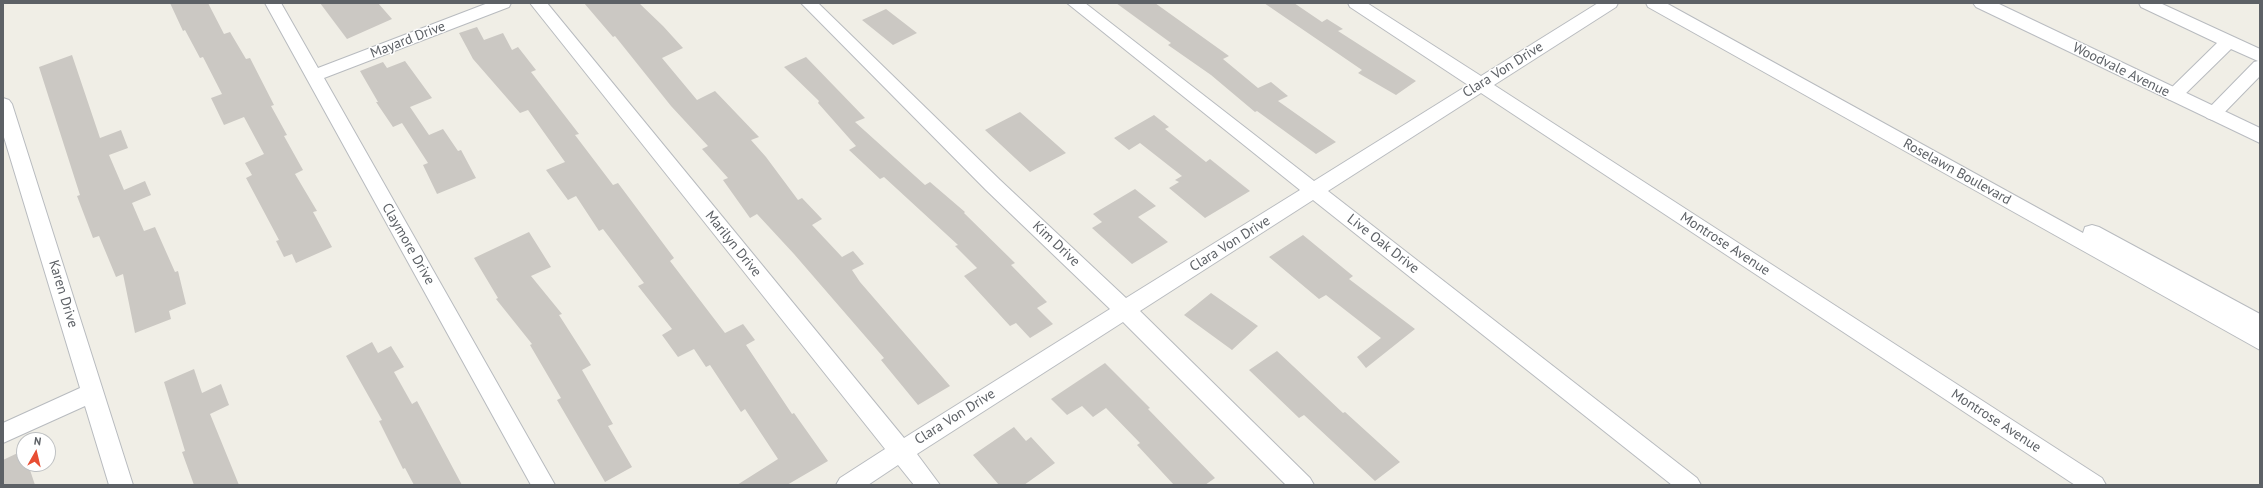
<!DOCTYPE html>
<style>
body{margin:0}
#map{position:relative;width:2263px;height:488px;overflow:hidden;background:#f0eee6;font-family:"PT Sans",sans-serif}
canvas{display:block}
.frame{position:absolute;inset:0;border:4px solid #5d6166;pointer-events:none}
.north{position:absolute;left:16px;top:432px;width:40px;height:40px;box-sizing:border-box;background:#fff;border:1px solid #bec0c2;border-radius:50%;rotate:8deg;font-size:11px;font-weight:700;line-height:16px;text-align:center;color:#5d6166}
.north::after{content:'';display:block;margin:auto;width:14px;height:18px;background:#e84e33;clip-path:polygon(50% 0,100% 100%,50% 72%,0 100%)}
</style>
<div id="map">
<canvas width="2263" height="488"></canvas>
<div class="frame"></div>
<div class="north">N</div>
</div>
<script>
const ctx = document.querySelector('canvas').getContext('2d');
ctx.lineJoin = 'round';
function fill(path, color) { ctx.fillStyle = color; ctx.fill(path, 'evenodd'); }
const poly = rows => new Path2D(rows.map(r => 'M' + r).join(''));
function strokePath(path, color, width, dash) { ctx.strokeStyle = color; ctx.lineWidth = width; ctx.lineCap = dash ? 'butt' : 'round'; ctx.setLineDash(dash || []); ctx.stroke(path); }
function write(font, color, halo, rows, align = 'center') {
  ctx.font = font + ' "PT Sans",sans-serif'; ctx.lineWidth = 3; ctx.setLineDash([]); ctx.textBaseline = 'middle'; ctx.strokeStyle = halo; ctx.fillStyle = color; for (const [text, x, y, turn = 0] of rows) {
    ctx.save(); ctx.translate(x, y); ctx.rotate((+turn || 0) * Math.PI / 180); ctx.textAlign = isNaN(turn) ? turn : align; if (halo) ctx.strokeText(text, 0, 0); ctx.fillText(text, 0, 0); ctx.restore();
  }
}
const building = poly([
 [170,3,208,3,224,34,230,32,246,59,250,58,274,105,271,106,287,135,284,136,303,170,295,174,317,211,313,212,332,247,296,263,292,254,284,257,276,241,279,240,246,178,252,175,245,163,264,154,244,117,224,125,211,98,222,94,203,57,200,58,185,30,183,31],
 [320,3,378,3,392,19,347,39],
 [584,3,639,3,663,26,683,48,662,58,697,100,715,91,759,137,751,140,766,157,798,200,802,198,822,219,812,225,842,257,853,251,864,264,852,270,860,282,950,386,918,405,881,360,884,358,794,254,757,214,750,218,723,180,728,178,702,149,708,146,671,106,615,36,613,37],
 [1116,3,1155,3,1229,56,1223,59,1258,88,1271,82,1288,96,1278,101,1336,142,1316,154,1257,111,1255,112,1211,75,1168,45,1171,43],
 [1264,3,1294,3,1322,22,1327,19,1343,29,1338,31,1416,81,1396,95,1358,73,1362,70],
 [886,9,917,33,893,45,862,20],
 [477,27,484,40,503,33,512,50,518,47,536,70,531,72,579,134,575,135,613,185,618,183,674,258,670,261,725,333,743,324,755,340,746,345,792,414,794,413,828,461,787,485,737,485,778,459,745,409,741,412,710,365,706,367,694,349,678,357,662,335,672,329,638,286,644,283,603,229,599,231,576,196,568,200,546,170,565,162,528,110,520,113,473,59,459,33],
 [72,55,100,138,121,130,128,148,109,155,124,190,145,181,151,195,132,203,144,231,155,227,175,272,178,271,186,304,169,311,171,319,135,333,123,274,116,277,99,236,93,238,77,196,80,195,39,67],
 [806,57,865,118,855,122,925,185,930,182,965,212,964,213,1015,263,1011,265,1047,302,1037,308,1053,324,1030,338,1016,323,1010,326,964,276,977,268,955,246,958,245,884,177,880,179,849,150,856,146,818,103,819,101,784,67],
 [405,61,432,98,410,107,429,135,443,129,458,151,461,150,476,178,437,194,423,165,428,163,402,123,393,127,376,102,378,102,360,71,383,62,387,68],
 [1020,112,1066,153,1030,172,985,130],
 [1154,115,1169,127,1165,129,1206,162,1210,159,1250,191,1205,218,1169,188,1179,182,1175,180,1182,176,1140,143,1129,150,1114,138],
 [1135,189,1156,206,1138,217,1168,242,1132,264,1092,228,1102,222,1093,214],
 [529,232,551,267,531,276,562,314,559,315,591,365,582,370,613,424,608,426,632,467,605,482,557,400,561,398,530,345,532,344,496,299,498,298,474,258],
 [1303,235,1353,276,1349,279,1415,329,1366,368,1357,357,1381,338,1326,295,1319,299,1269,257],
 [1211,293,1258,326,1232,350,1184,315],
 [372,342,378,353,391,346,404,367,394,372,412,404,417,401,462,485,414,485,405,468,403,469,379,421,382,420,346,356],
 [1277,351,1343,413,1345,412,1400,462,1375,481,1304,415,1299,418,1249,370],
 [1105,363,1150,408,1148,409,1215,478,1205,485,1174,485,1137,445,1140,443,1106,408,1093,417,1082,406,1067,415,1051,399],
 [194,369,202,393,221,384,229,405,210,414,239,485,194,485,182,452,185,451,164,382],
 [1014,427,1026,441,1031,437,1055,463,1024,485,999,485,973,455],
 [24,450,24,464,28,464,35,485,3,485,3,460]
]);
const street = poly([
 [265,3,281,3,318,68,488,3,511,3,509,7,324,78,555,485,531,485,265,3],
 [530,3,547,3,904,438,1110,309,986,190,801,3,818,3,1000,180,1126,298,1300,190,1067,3,1085,3,1314,181,1468,85,1350,7,1348,3,1367,3,1481,76,1598,3,1618,3,1616,7,1494,85,2102,478,2106,485,2075,485,1481,93,1328,191,1697,478,1701,485,1672,485,1313,200,1140,311,1310,478,1314,485,1286,485,1123,322,917,454,940,485,914,485,898,465,868,485,836,485,840,478,885,449,530,3],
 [1646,3,1666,3,2083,233,2085,227,2092,225,2099,227,2260,314,2260,350,1648,7,1646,3],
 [2139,3,2160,3,2260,49,2260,76,2219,118,2213,120,2207,118,2204,114,2207,110,2254,62,2258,61,2231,49,2180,99,2174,101,2168,99,2165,95,2168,91,2217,43,2141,7,2139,3],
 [3,98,9,100,12,104,133,485,109,485,85,406,3,443,3,423,80,388,3,134,3,98]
]);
const secondary = poly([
 [1973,3,1997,3,2260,128,2260,143,1976,7,1973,3]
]);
const streetNames = [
 ["Mayard Drive",408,40,-21],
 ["Clara Von Drive",1503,70,-32],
 ["Woodvale Avenue",2121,70,26],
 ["Roselawn Boulevard",1957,172,29],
 ["Claymore Drive",408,244,60],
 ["Marilyn Drive",733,244,51],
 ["Kim Drive",1056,244,43],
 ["Clara Von Drive",1230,244,-32],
 ["Live Oak Drive",1383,244,38],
 ["Montrose Avenue",1725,244,33],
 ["Karen Drive",63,294,73],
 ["Clara Von Drive",955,417,-32],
 ["Montrose Avenue",1996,421,33]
];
fill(building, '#cbc8c3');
strokePath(street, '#b8bbbf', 2);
strokePath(secondary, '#b9bcc1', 2);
fill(street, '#fff');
fill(secondary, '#fff');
write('14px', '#5d6166', '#fff', streetNames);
</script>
